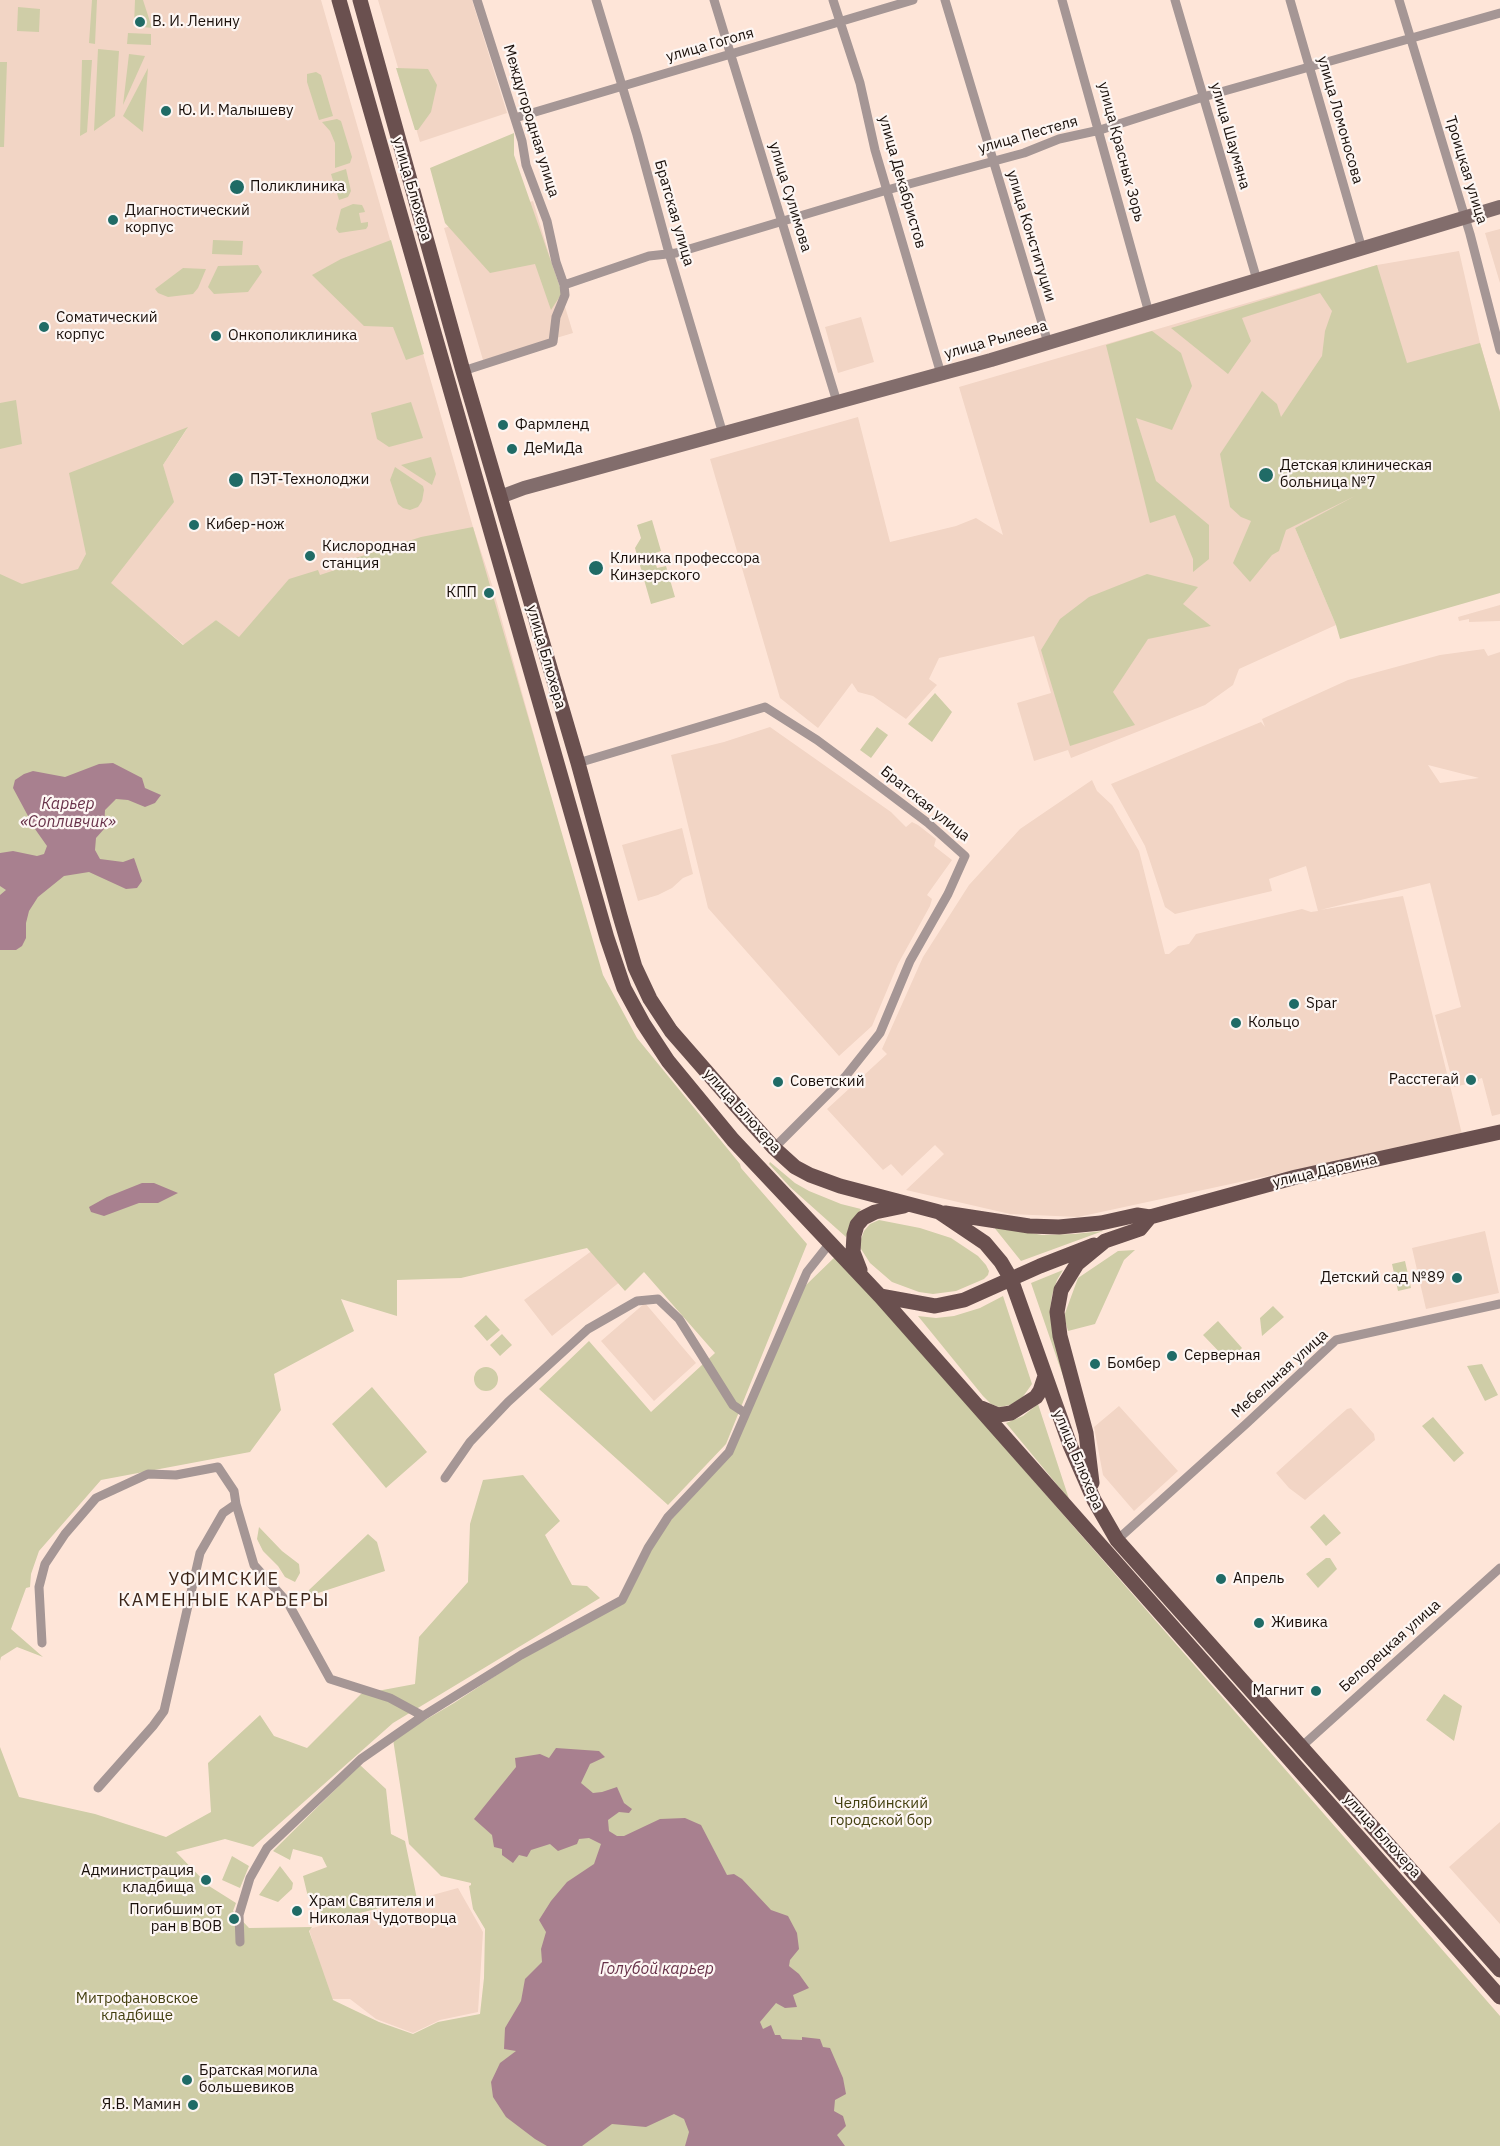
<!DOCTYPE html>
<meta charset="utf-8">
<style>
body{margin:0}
canvas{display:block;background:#fee5d8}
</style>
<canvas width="1500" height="2146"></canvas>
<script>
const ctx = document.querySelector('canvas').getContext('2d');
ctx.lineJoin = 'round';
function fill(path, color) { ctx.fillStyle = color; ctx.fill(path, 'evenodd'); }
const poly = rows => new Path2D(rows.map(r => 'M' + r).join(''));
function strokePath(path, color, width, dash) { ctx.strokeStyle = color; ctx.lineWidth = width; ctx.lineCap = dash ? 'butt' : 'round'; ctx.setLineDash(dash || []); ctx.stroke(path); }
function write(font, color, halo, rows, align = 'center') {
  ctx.font = font + ' "IBM Plex Sans",sans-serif'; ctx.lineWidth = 4.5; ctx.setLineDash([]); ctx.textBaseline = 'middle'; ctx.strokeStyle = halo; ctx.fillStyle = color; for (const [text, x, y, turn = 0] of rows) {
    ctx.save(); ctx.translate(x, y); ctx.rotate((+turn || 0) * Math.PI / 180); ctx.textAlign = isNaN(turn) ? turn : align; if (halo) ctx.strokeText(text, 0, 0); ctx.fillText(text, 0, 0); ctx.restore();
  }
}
const built = poly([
 [0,0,321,0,473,527,492,585,538,750,239,638,216,620,184,645,110,584,0,607],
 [187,429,163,465,87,480],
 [378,0,472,0,507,113,420,142],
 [533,201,573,333,483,360,444,228],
 [1500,229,1500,283,1485,233],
 [1459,251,1480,343,1500,411,1500,422,1295,528,1336,625,1239,669,1233,685,1205,705,1071,758,1068,750,1034,761,1017,703,1051,693,1034,636,939,658,929,679,937,685,906,719,873,696,858,692,852,683,818,728,780,698,710,459,858,417,890,542,956,526,976,518,1003,535,959,387,1377,265],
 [861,317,874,362,838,373,825,327],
 [1500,605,1500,621,1469,622,1469,619,1459,621,1458,617],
 [1484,649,1488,656,1500,652,1500,1114,1492,1116,1482,1078,1479,1079,1479,1081,1454,1087,1435,1015,1461,1007,1430,883,1320,910,1403,896,1462,1134,1078,1217,1010,1214,906,1190,944,1154,935,1145,902,1176,891,1164,883,1170,827,1109,887,1054,882,1049,923,957,969,885,1020,829,1092,780,1097,791,1112,805,1139,851,1165,954,1169,954,1178,946,1189,944,1196,934,1302,909,1311,912,1318,911,1306,866,1269,879,1272,891,1175,914,1165,907,1145,846,1111,784,1261,722,1265,727,1262,719,1348,680,1440,655],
 [1428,765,1479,778,1440,783],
 [770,727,891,812,906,827,912,822,918,825,936,839,934,846,952,860,927,895,932,899,930,906,898,964,872,1026,839,1056,708,908,671,755,724,742],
 [682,828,693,874,683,878,672,888,658,895,638,901,622,845],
 [1485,1231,1499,1293,1426,1309,1412,1248],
 [593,1250,621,1281,552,1336,524,1300],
 [645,1303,696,1363,654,1401,601,1341],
 [1119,1406,1178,1471,1134,1511,1103,1475,1094,1427],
 [1351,1408,1374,1434,1375,1440,1305,1500,1289,1488,1276,1473,1330,1424,1347,1409],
 [1500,1822,1500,1924,1449,1867],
 [458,1888,483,1932,478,2012,440,2020,413,2033,376,2019,350,1999,330,1999,309,1929]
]);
const green = poly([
 [92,0,97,0,95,44,89,43],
 [135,0,143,0,152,28,134,26],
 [18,7,40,9,39,32,17,31],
 [128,33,151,34,151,45,127,44],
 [98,49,119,51,115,116,94,131],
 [129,54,145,56,123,105],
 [82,60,92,60,87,132,80,136],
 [0,62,7,62,4,147,0,147],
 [148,68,143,132,123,116],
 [396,68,428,69,437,85,431,112,418,130,415,130],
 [316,72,321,75,333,116,319,120,307,82,307,74],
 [337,119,341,121,352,157,350,163,335,168,335,143,330,131,322,122],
 [514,133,514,155,562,293,551,310,535,264,490,273,445,223,430,168],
 [346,169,351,191,348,197,339,200,331,174],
 [353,204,362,205,364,209,365,212,359,213,361,223,368,222,368,226,366,229,339,233,336,229,341,209],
 [213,240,243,241,242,255,212,254],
 [391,240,424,354,406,360,393,327,364,326,312,275,341,259],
 [258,265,262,272,248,292,214,294,208,287,218,266],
 [1377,265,1407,363,1480,343,1500,412,1500,593,1340,639,1336,625,1295,528,1355,496,1286,530,1279,551,1272,555,1250,582,1233,563,1251,521,1241,517,1230,507,1220,454,1262,391,1277,404,1281,417,1322,356,1325,331,1332,311,1320,293,1242,318,1251,341,1228,374,1171,328],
 [183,268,206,269,198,288,193,294,168,297,158,293,155,289],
 [1152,331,1181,353,1192,386,1172,430,1136,418,1156,481,1209,525,1209,559,1193,572,1193,559,1175,515,1150,523,1106,345],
 [16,400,22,444,0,449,0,403],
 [411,402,423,438,389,447,377,439,371,413],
 [188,427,163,465,174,502,111,583,183,645,216,620,239,637,289,579,318,570,320,575,341,568,340,563,421,537,473,527,603,975,637,1038,740,1164,741,1168,807,1244,726,1444,668,1505,539,1389,589,1341,651,1412,715,1353,644,1272,625,1291,587,1248,461,1278,397,1280,397,1316,341,1299,354,1331,274,1374,281,1410,250,1452,101,1480,39,1551,31,1574,30,1587,26,1588,11,1629,43,1657,17,1647,1,1657,0,1661,0,574,22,584,78,569,86,554,69,473],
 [431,457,436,474,432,485,401,465],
 [395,467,423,486,424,490,422,501,418,507,410,510,403,508,398,504,390,480],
 [652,520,661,551,653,554,657,568,666,566,675,597,651,604,635,548,641,538,637,525],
 [1147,574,1198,587,1183,604,1211,626,1148,639,1113,692,1135,725,1070,746,1041,650,1060,619,1089,597],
 [935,693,952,712,932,742,908,724],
 [877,727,888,735,871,758,860,750],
 [770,1162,795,1183,809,1191,841,1204,861,1209,852,1222,846,1237,790,1187,769,1164],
 [879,1220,920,1228,951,1238,978,1256,986,1265,989,1271,988,1275,984,1279,956,1291,933,1294,919,1292,892,1282,870,1263,861,1249,860,1242,864,1231,870,1224],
 [993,1226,1042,1235,1074,1234,1103,1231,1021,1261],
 [1135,1250,1124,1260,1095,1324,1068,1331,1064,1316,1078,1278,1118,1251],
 [837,1255,1500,2016,1500,2146,0,2146,0,1747,19,1797,95,1814,166,1837,211,1812,208,1763,260,1715,274,1736,307,1748,361,1694,415,1684,419,1637,468,1582,470,1524,483,1480,523,1475,560,1521,545,1535,572,1585,587,1586,600,1598,393,1723,253,1847,225,1839,176,1852,209,1886,236,1903,233,1911,249,1928,312,1927,309,1931,333,2000,379,2022,413,2034,438,2022,480,2014,484,1978,485,1929,473,1909,469,1886,471,1885,471,1883,441,1876,409,1844,393,1739,454,1703,521,1659,569,1634,625,1601,650,1549,671,1520,731,1454,787,1314,806,1285],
 [1405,1261,1411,1288,1398,1291,1392,1264],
 [1063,1270,1057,1280,1052,1295,1050,1310,1065,1382,1031,1283],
 [1003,1296,1032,1384,1022,1398,1010,1405,999,1407,991,1404,983,1396,918,1316,936,1318,954,1316,980,1308],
 [1273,1306,1284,1317,1262,1336,1260,1318],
 [486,1315,500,1330,487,1341,474,1326],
 [1218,1321,1242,1348,1228,1361,1203,1335],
 [502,1334,512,1345,500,1356,490,1345],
 [1482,1364,1498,1395,1485,1401,1467,1366],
 '474 1379a12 12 0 1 1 24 0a12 12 0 1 1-24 0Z',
 [372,1387,427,1452,386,1488,332,1424],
 [1038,1404,1069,1499,1006,1423,1023,1416],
 [1433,1417,1464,1453,1454,1462,1422,1426],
 [1324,1514,1341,1533,1326,1546,1310,1527],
 [259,1527,282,1551,299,1564,300,1573,295,1582,285,1577,278,1566,263,1551,257,1539],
 [368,1534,377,1542,385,1571,309,1596,309,1590],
 [1326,1558,1330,1558,1337,1569,1318,1588,1306,1574],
 [1444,1694,1462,1706,1454,1741,1426,1720],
 [360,1765,386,1789,391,1834,405,1841,417,1899,327,1921,308,1897,303,1876,327,1867,322,1857,293,1849,290,1860,273,1851],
 [232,1856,249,1866,240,1888,222,1880],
 [280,1866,293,1883,292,1889,278,1902,259,1895]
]);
const water = poly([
 [113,763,142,778,145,788,161,795,155,803,145,807,128,800,116,799,105,810,104,829,96,838,95,850,100,859,123,862,134,858,142,881,137,888,126,889,89,872,64,876,38,897,29,911,26,923,26,938,22,946,16,950,0,950,0,895,6,890,0,886,0,853,13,851,37,856,44,854,47,846,35,829,13,788,15,780,24,774,33,771,65,777,99,764],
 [142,1183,154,1183,178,1193,158,1203,139,1203,104,1216,91,1212,89,1207,107,1197],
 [556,1748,599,1751,605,1757,590,1764,581,1783,593,1793,602,1792,617,1787,624,1803,632,1809,629,1813,619,1812,608,1820,609,1831,617,1836,624,1836,660,1819,685,1818,701,1825,727,1875,734,1874,742,1879,771,1910,788,1916,797,1933,799,1949,790,1960,789,1966,799,1974,809,1988,793,1995,797,2007,785,2008,776,2003,760,2022,763,2029,771,2025,775,2035,780,2035,782,2039,802,2040,802,2037,820,2039,823,2047,830,2048,843,2078,846,2094,835,2100,834,2111,843,2116,846,2126,837,2135,845,2146,685,2146,689,2132,684,2119,674,2114,646,2127,612,2124,582,2146,547,2146,535,2139,506,2117,493,2097,491,2082,500,2063,516,2051,504,2049,505,2028,521,2001,525,1979,542,1962,541,1949,546,1932,539,1920,551,1901,567,1882,594,1864,601,1844,589,1838,579,1839,577,1844,558,1851,550,1844,531,1850,527,1857,519,1855,513,1863,502,1855,502,1849,494,1847,492,1835,474,1819,516,1767,515,1758,540,1754,549,1758]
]);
const street = poly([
 [596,0,637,135,669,253,723,434],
 [714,0,837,402],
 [833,0,860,83,875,150,941,374],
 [945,0,1048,343],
 [1062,0,1149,313],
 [1175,0,1257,280],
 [1290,0,1362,249],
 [1399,0,1470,234,1500,350],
 [515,118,913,0],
 [564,285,649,256,676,253,887,190,1024,153,1059,139,1100,130,1203,97,1500,13],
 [463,371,553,342,556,317,565,295,564,285,556,262,547,221,526,165,522,141,477,0],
 [578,763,765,707,817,740,867,777,928,823,965,856,948,894,910,961,880,1033,845,1077,774,1148],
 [445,1478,470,1442,508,1402,588,1329,637,1301,658,1299,679,1319,733,1405,745,1413],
 [1117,1540,1246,1424,1336,1340,1500,1304],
 [42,1643,39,1587,45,1564,65,1534,96,1498,148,1474,176,1475,218,1467,234,1491,236,1504,254,1565,288,1603,330,1679,390,1698,423,1716],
 [1301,1747,1500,1568],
 [98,1788,153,1726,164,1711,200,1553,223,1513,236,1504],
 [240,1942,239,1915,241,1908,250,1878,267,1848,361,1759,423,1716,521,1655,622,1600,648,1548,668,1517,729,1452,807,1272,830,1243]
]);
const secondary = poly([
 [500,497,524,488,991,360,1500,207]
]);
const primary = poly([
 [339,0,607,938,624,988,643,1023,668,1061,733,1140,880,1296,1500,1997],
 [360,0,463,371,578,763,620,916,635,967,650,999,671,1031,740,1110,774,1148,795,1167,810,1175,840,1186,939,1212,985,1243,1001,1262,1011,1279,1070,1445,1094,1500,1117,1540,1500,1970],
 [945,1213,1029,1226,1059,1227,1101,1223,1137,1215,1150,1217,1296,1177,1500,1132],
 [860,1270,853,1252,854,1235,857,1225,863,1218,875,1212,904,1206],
 [880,1296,935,1306,964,1300,1040,1266,1094,1245],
 [981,1408,998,1415,1011,1413,1036,1397,1040,1391,1045,1376],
 [1092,1483,1086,1433,1060,1336,1057,1312,1061,1290,1077,1264,1105,1241,1140,1229,1150,1217]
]);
const markers = [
 [140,22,6,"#206b66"],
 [166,111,6,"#206b66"],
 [237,187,8,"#206b66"],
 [113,220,6,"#206b66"],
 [44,327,6,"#206b66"],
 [216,336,6,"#206b66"],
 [503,425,6,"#206b66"],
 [512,449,6,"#206b66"],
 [1266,475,8,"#206b66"],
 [236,480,8,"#206b66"],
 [194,525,6,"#206b66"],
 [310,556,6,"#206b66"],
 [596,568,8,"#206b66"],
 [489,593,6,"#206b66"],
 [1294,1004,6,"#206b66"],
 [1236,1023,6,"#206b66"],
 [1471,1080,6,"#206b66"],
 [778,1082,6,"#206b66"],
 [1457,1278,6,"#206b66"],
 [1172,1356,6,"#206b66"],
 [1095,1364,6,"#206b66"],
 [1221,1579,6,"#206b66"],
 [1259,1623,6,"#206b66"],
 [1316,1691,6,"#206b66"],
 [206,1880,6,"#206b66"],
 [297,1911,6,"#206b66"],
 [234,1919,6,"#206b66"],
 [187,2080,6,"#206b66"],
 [193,2105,6,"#206b66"]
];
const poiNames = [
 ["В. И. Ленину",152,22],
 ["Ю. И. Малышеву",178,111],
 ["Поликлиника",250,187],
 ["Диагностический",125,211],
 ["корпус",125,228],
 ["Соматический",56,318],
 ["корпус",56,335],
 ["Онкополиклиника",228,336],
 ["Фармленд",515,425],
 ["ДеМиДа",524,449],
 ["Детская клиническая",1280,466],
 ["больница №7",1280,483],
 ["ПЭТ-Технолоджи",250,480],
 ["Кибер-нож",206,525],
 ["Кислородная",322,547],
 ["станция",322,564],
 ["Клиника профессора",610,559],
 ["Кинзерского",610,576],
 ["КПП",477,593,"right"],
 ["Spar",1306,1004],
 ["Кольцо",1248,1023],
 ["Расстегай",1459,1080,"right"],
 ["Советский",790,1082],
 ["Детский сад №89",1445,1278,"right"],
 ["Серверная",1184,1356],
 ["Бомбер",1107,1364],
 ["Апрель",1233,1579],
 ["Живика",1271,1623],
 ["Магнит",1304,1691,"right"],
 ["Администрация",194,1871,"right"],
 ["кладбища",194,1888,"right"],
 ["Храм Святителя и",309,1902],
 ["Николая Чудотворца",309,1919],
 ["Погибшим от",222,1910,"right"],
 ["ран в ВОВ",222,1927,"right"],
 ["Братская могила",199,2071],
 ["большевиков",199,2088],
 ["Я.В. Мамин",181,2105,"right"]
];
const streetNames = [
 ["улица Гоголя",710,45,-16],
 ["улица Ломоносова",1340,120,74],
 ["Междугородная улица",531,121,73],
 ["улица Пестеля",1028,135,-16],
 ["улица Шаумяна",1230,136,74],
 ["улица Красных Зорь",1121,152,75],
 ["Троицкая улица",1466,170,73],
 ["улица Декабристов",902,182,74],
 ["улица Блюхера",412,189,74],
 ["улица Сулимова",790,197,73],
 ["Братская улица",674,213,74],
 ["улица Конституции",1031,236,73],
 ["улица Рылеева",996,340,-16],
 ["улица Блюхера",546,657,74],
 ["Братская улица",925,804,39],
 ["улица Блюхера",742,1111,48],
 ["улица Дарвина",1325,1171,-13],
 ["Мебельная улица",1280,1374,-42],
 ["улица Блюхера",1078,1460,67],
 ["Белорецкая улица",1390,1646,-42],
 ["улица Блюхера",1382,1836,48]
];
const parkNames = [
 ["Челябинский",881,1804],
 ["городской бор",881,1821],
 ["Митрофановское",137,1999],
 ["кладбище",137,2016]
];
const waterNames = [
 ["Карьер",68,804],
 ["«Сопливчик»",68,822],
 ["Голубой карьер",657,1969]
];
const quarterNames = [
 ["УФИМСКИЕ",224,1580],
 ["КАМЕННЫЕ КАРЬЕРЫ",224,1601]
];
fill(built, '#f2d5c5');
fill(green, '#cfcda7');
fill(water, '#a8808f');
strokePath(street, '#a59695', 9);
strokePath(secondary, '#826d6c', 14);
strokePath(primary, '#6a504f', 15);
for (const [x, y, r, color] of markers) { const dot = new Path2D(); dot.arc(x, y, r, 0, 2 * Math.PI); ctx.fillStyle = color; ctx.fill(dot); strokePath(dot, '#fdf6f3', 2); }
write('15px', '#190f0a', '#fdf6f3', poiNames, 'left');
write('15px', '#190f0a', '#fdf6f3', streetNames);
write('15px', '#433f0f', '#fdf6f3', parkNames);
write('italic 16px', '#673149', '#fdf6f3', waterNames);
ctx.letterSpacing = '1.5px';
write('18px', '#3c2519', '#fdf6f3', quarterNames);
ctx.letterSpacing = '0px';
</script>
